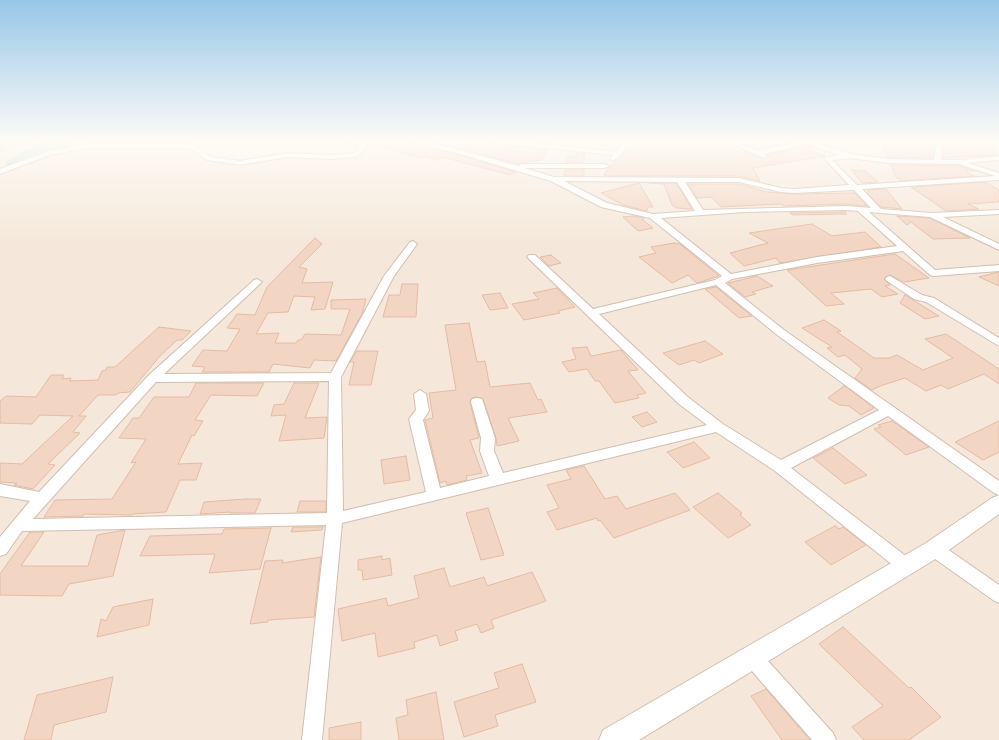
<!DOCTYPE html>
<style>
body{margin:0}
canvas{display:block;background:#fdf6ec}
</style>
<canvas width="999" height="740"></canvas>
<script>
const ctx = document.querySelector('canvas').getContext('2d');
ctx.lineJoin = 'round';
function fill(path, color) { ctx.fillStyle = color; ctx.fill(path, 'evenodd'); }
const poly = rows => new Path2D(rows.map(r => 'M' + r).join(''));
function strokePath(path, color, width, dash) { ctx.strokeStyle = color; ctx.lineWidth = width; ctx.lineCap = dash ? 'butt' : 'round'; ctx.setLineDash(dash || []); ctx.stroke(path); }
const residential = poly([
 [0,140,999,140,999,740,0,740]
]);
const industrial = poly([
 [500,140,624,140,617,153]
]);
const water = poly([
 [0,140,44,140,19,144,0,152,0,140],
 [46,140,76,140,68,145,36,152,7,165,6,162,46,140]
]);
const building = poly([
 [375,140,398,140,453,153,516,172,510,175,443,157,437,160,425,156,420,158,372,144,375,140],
 [418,140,475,140,484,141,488,143,548,150,542,160,518,164,454,147,418,140],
 [667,140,722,140,763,159,768,157,768,155,807,146,814,148,807,149,825,156,753,168,760,181,739,176,604,176,606,171,624,154,627,149,675,147,667,140],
 [736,140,796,140,797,141,758,149,736,140],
 [888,140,935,146,933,158,888,158,886,151,882,150,888,140],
 [944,142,997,150,997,155,943,158,944,142],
 [577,153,584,153,584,162,566,162,566,157,575,157,577,153],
 [891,165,959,166,975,171,965,171,974,176,901,181,895,176,891,165],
 [565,170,584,170,584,176,564,176,565,170],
 [852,170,865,171,878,182,862,183,852,170],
 [985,182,999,190,999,202,968,204,979,209,946,211,911,187,985,182],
 [639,183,653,207,648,207,647,211,623,205,601,193,639,183],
 [649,183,676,183,692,209,676,208,672,205,664,184,649,183],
 [688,184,739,184,767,192,794,194,855,193,867,206,846,204,784,206,781,204,721,207,711,197,697,198,688,184],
 [885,189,886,189,902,209,881,207,867,193,869,192,867,190,885,189],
 [845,212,847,214,793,215,790,213,845,212],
 [633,216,644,218,643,220,653,228,638,231,623,217,633,216],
 [897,216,930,218,970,238,933,239,911,222,907,225,897,216],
 [812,224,832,236,865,232,881,247,780,263,776,258,744,266,730,253,768,243,749,233,812,224],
 [315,238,322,244,299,267,307,269,302,283,333,282,325,309,311,310,315,297,294,296,288,312,268,313,256,334,279,333,275,343,296,343,298,340,301,340,305,334,341,335,350,309,331,309,331,300,366,299,362,314,336,361,314,360,310,368,273,364,269,372,202,372,205,367,192,366,203,350,227,351,240,329,227,328,237,314,255,315,267,287,315,238],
 [674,243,680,244,719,276,697,283,688,275,672,283,639,257,656,253,651,247,674,243],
 [895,254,929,278,904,282,890,275,884,279,890,285,885,286,898,294,882,297,871,289,831,293,844,304,826,306,787,270,895,254],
 [551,255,561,263,549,266,540,257,551,255],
 [999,272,999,286,979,277,994,273,999,272],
 [757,276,773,286,752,292,756,294,745,297,728,283,757,276],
 [402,284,418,284,416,317,383,317,389,295,400,295,402,284],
 [716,287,752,316,739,318,705,289,716,287],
 [557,288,575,307,558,311,560,313,524,320,512,304,539,299,533,293,557,288],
 [500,293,508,308,490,310,482,295,500,293],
 [905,295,913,300,939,316,925,319,900,303,905,295],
 [824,320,841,331,837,332,874,358,889,358,897,355,923,370,953,358,925,339,946,334,999,369,999,384,984,374,948,389,941,385,926,391,905,378,880,386,872,390,855,378,862,369,845,355,838,357,827,348,832,347,802,328,824,320],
 [469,323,477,362,485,361,490,387,530,383,538,400,541,399,547,412,508,418,519,441,497,446,496,438,483,399,477,397,472,398,470,402,479,438,470,440,482,473,466,476,467,480,447,485,446,481,440,483,425,420,433,418,429,393,456,390,445,325,469,323],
 [159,327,191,331,182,340,177,340,160,356,130,392,118,393,116,395,98,395,79,416,86,416,73,432,80,433,48,464,55,465,33,489,14,485,17,483,0,482,0,463,22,464,73,416,40,415,32,424,0,423,0,401,6,396,36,397,51,375,64,375,62,379,71,378,70,381,98,380,102,371,106,370,107,367,115,367,159,327],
 [705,341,723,354,699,363,694,360,679,365,663,353,705,341],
 [587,347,591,356,621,350,638,370,628,371,646,393,637,395,639,398,615,403,599,381,595,381,587,369,569,372,562,362,576,359,572,348,587,347],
 [357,351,378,351,371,385,349,385,354,362,350,362,357,351],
 [196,383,264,383,257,396,211,395,195,420,203,421,194,436,192,435,178,464,202,463,196,480,180,480,166,512,133,514,132,515,84,514,83,516,44,517,55,500,112,499,136,462,131,463,146,439,119,438,133,418,139,418,154,397,189,397,196,383],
 [294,383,319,383,305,418,327,417,324,438,279,441,286,415,271,416,274,405,284,404,294,383],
 [844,386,845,386,874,408,861,415,849,406,839,405,828,398,844,386],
 [647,412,657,422,642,427,632,417,647,412],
 [892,421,929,447,906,455,874,429,881,427,878,425,892,421],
 [999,421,999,452,983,460,955,442,999,421],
 [694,442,710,458,683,468,667,452,694,442],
 [833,448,867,475,845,484,813,458,833,448],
 [406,456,410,480,384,484,381,460,406,456],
 [584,466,605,499,617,496,626,509,675,493,690,510,614,538,600,520,598,521,597,518,557,530,547,512,559,508,547,485,571,479,566,470,584,466],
 [718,493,742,513,740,515,751,525,728,538,693,507,718,493],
 [245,499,261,499,255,513,230,513,230,512,200,514,204,502,245,499],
 [300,501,326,501,326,512,297,512,300,501],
 [488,508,504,555,481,560,466,513,488,508],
 [835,526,839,529,843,527,866,545,831,565,805,542,835,526],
 [293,527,323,527,322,530,291,532,293,527],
 [271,528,260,569,209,573,215,554,140,556,150,536,222,534,224,529,271,528],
 [125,530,113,576,69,584,62,596,0,595,0,574,30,532,44,532,21,566,88,566,97,535,125,530],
 [382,556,382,560,390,558,392,575,363,580,362,570,358,570,358,560,382,556],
 [321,557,314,617,268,620,268,622,250,624,265,561,283,560,282,563,321,557],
 [444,568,450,587,484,577,487,586,532,572,546,601,491,620,494,628,481,633,477,624,455,631,458,640,440,646,437,635,414,642,415,648,378,657,375,633,342,641,338,609,386,598,388,606,419,598,414,576,444,568],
 [153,599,149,625,97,637,101,619,106,621,113,607,153,599],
 [843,627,909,688,911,687,941,717,909,740,864,740,852,727,883,706,819,644,843,627],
 [522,664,536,702,495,715,498,726,464,737,454,702,499,688,494,673,522,664],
 [113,677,106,712,54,725,51,740,24,740,37,695,113,677],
 [766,689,810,740,782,740,751,696,766,689],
 [436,692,444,740,399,740,396,718,408,715,406,700,436,692],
 [361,722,361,740,329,740,329,728,361,722]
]);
const minor = poly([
 [204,140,215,140,195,146,211,157,240,161,288,153,332,155,355,153,361,145,333,140,364,142,367,140,374,140,357,157,332,159,288,157,240,165,207,160,192,149,187,148,87,148,50,155,0,174,0,169,46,152,87,144,187,144,204,140],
 [399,140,411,140,454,148,518,166,521,164,605,164,609,166,605,168,524,168,554,177,739,178,781,188,794,189,849,185,824,158,840,155,807,144,764,154,767,156,764,158,724,140,732,140,758,151,800,142,798,140,807,140,852,154,888,159,934,160,937,140,943,140,941,160,961,160,999,156,999,160,968,163,999,173,999,180,862,189,881,209,932,213,999,210,999,214,943,217,999,244,999,250,930,217,869,212,935,270,999,265,999,271,933,276,930,275,903,251,817,263,732,279,725,283,784,330,999,481,999,495,994,493,888,416,791,468,911,560,913,565,911,570,905,572,899,570,775,471,716,432,342,523,322,740,302,740,326,525,22,531,6,554,0,556,0,537,30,501,0,496,0,484,39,492,149,375,254,280,257,279,262,282,164,374,331,373,384,276,410,242,413,241,417,244,394,276,341,377,343,511,426,492,409,419,416,410,414,394,420,390,426,394,429,411,423,420,440,488,489,476,480,451,481,438,471,402,472,399,477,398,482,399,495,438,494,451,503,473,707,425,679,404,527,257,529,255,535,255,593,309,715,280,722,276,650,218,601,207,551,181,453,152,399,140],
 [850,158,888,163,959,164,995,176,857,185,832,160,850,158],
 [564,181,677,182,695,211,653,214,607,203,564,181],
 [685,182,739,182,781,192,794,193,854,190,871,208,846,206,703,210,685,182],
 [846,210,858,211,897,246,817,257,731,274,661,218,744,212,846,210],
 [716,285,776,334,879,410,781,460,723,424,689,398,599,314,716,285],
 [329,381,327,513,33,519,156,382,329,381],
 [485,140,505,140,616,152,625,140,631,140,622,153,613,161,610,159,613,155,488,142,485,140],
 [890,276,922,295,934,298,999,338,999,346,926,302,914,299,887,281,885,279,887,277,890,276],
 [934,542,940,544,999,585,999,603,993,600,928,554,926,549,928,544,934,542],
 [752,648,759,651,833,733,836,740,812,740,745,663,743,657,745,651,752,648]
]);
const tertiary = poly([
 [999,495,999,514,942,555,639,740,599,740,603,730,926,543,992,498,999,495]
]);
fill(residential, '#f5e8da');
fill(industrial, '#efe9e4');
fill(water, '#bfe3e8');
strokePath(water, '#a5d3da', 1);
fill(building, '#f3d5c3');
strokePath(building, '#e6bba3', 1);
strokePath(minor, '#d1beb0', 2);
strokePath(tertiary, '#d1beb0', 2);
fill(minor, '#fff');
fill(tertiary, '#fff');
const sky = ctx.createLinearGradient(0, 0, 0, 243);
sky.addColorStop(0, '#97c7e8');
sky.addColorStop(0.58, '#fefbf6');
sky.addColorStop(1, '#fefbf600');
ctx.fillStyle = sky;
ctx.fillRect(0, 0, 999, 243);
</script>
